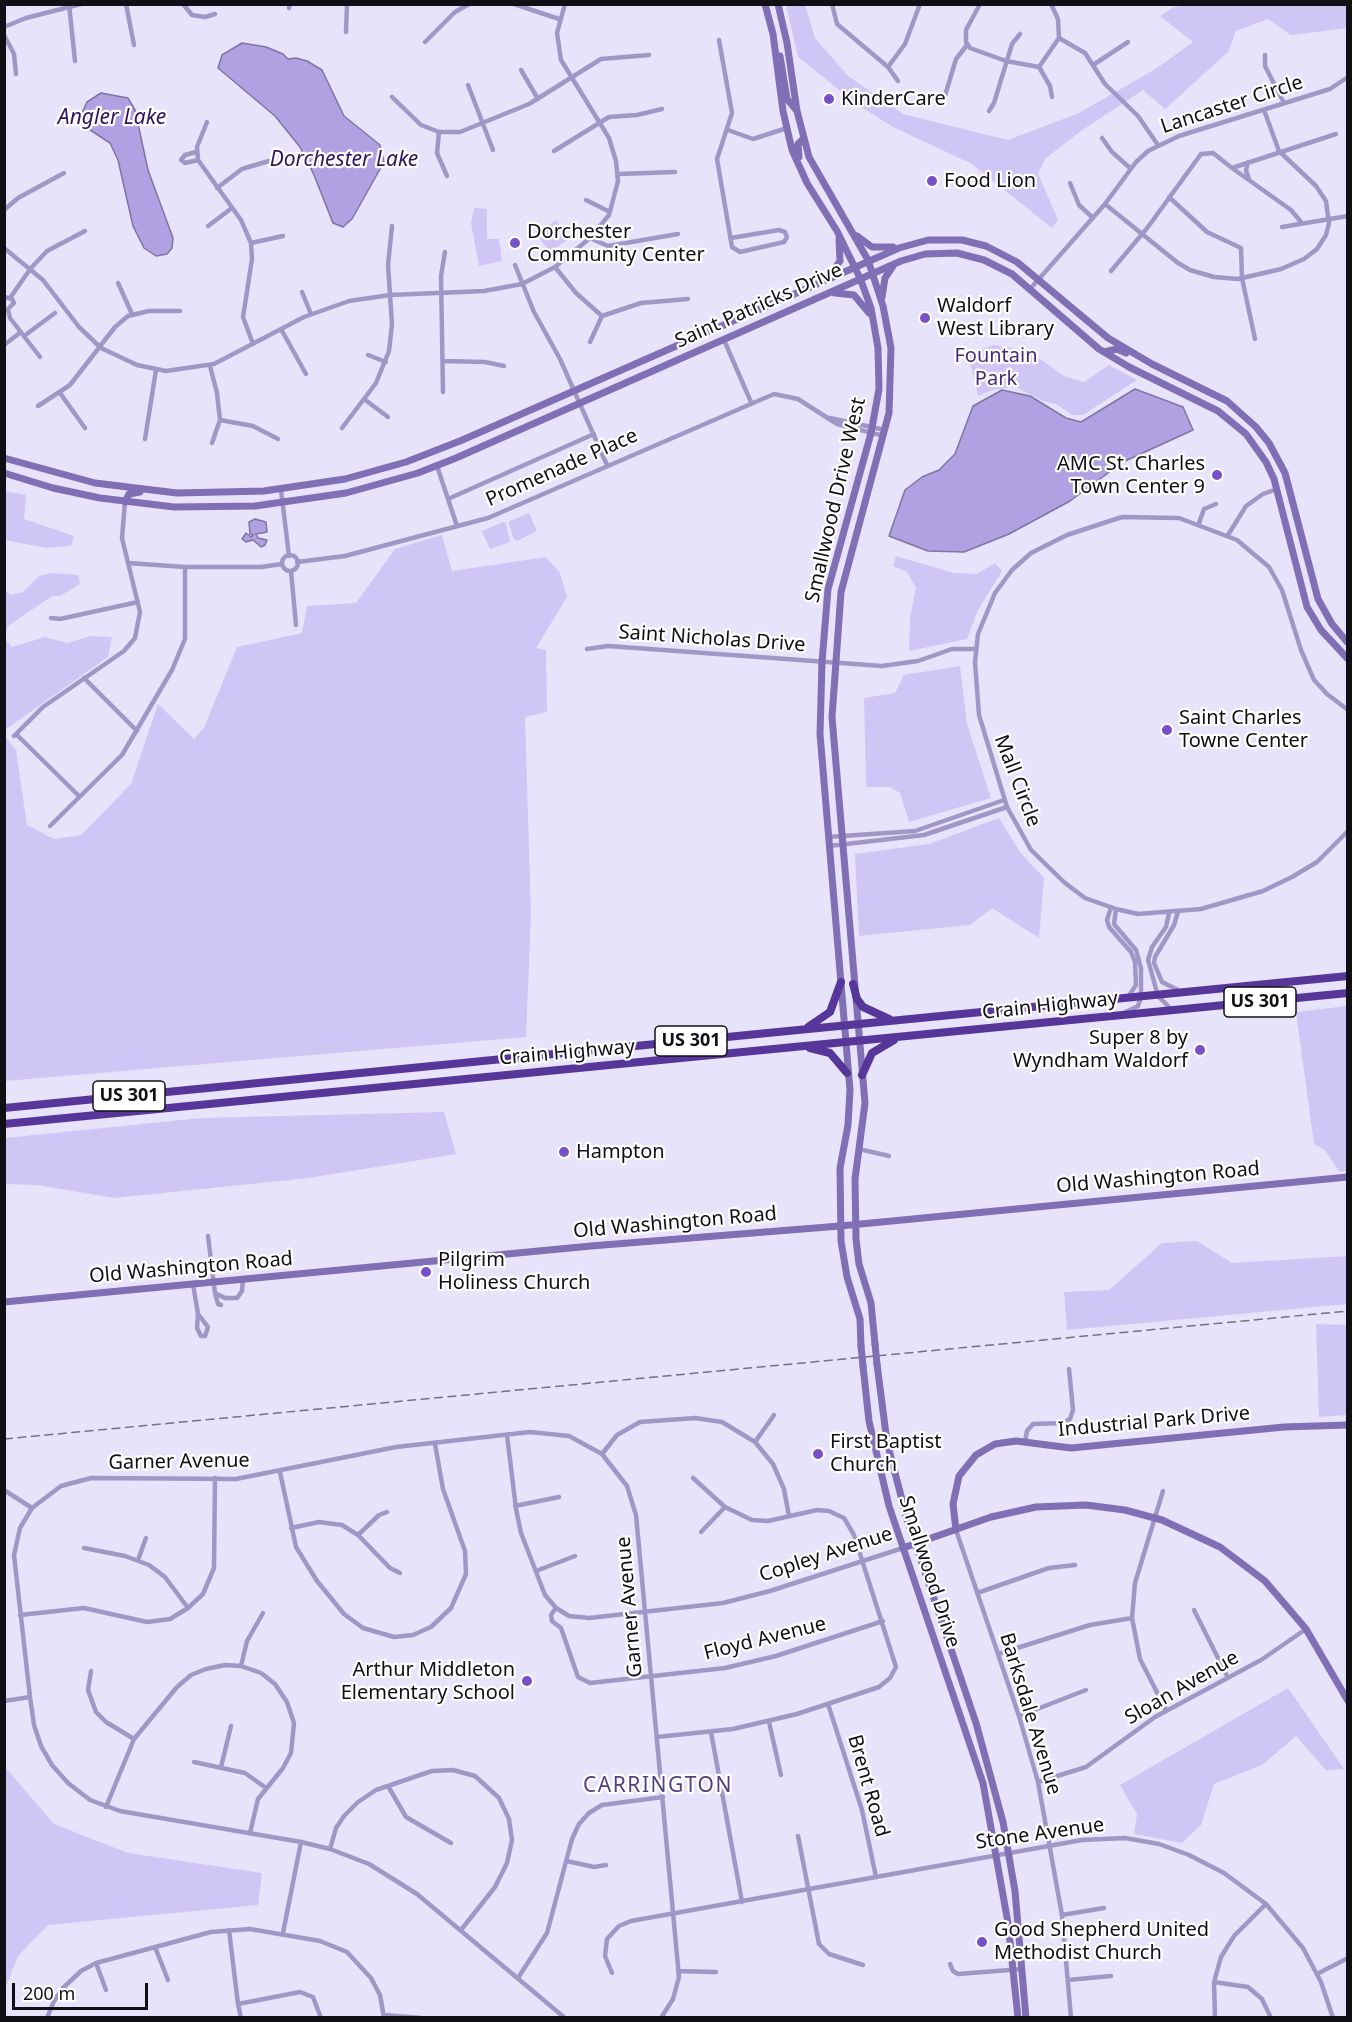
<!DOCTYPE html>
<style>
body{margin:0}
#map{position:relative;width:1352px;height:2022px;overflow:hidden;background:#e7e3fa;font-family:"Noto Sans",sans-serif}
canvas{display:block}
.frame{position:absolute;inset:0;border:6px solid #100f16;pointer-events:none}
.scale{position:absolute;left:12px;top:1983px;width:136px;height:27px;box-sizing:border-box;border:3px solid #100f16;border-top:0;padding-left:8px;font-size:18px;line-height:21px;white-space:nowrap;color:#100f16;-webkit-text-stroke:4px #fff;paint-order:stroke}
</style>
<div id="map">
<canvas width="1352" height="2022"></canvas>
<div class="frame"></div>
<div class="scale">200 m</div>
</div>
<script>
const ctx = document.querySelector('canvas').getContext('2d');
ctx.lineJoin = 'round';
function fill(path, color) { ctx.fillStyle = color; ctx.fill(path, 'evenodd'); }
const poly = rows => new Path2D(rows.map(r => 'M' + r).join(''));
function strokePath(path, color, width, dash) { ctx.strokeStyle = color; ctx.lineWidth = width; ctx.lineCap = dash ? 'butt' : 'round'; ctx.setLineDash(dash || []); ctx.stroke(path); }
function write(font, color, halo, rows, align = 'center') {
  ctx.font = font + ' "Noto Sans",sans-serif'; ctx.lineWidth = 4.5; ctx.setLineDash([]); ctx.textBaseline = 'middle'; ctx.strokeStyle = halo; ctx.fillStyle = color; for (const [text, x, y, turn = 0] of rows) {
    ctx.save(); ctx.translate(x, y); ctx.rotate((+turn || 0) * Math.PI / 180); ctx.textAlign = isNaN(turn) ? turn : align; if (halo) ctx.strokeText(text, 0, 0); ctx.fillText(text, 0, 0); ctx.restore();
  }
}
const green = poly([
 [1199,4,1347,5,1348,28,1291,35,1268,19,1236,31,1228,52,1165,109,1143,90,1081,131,1046,158,1038,173,1058,220,1052,228,972,164,893,127,858,105,798,57,786,5,805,5,815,38,848,76,903,114,1008,140,1079,113,1157,68,1193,42,1160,16,1174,7],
 [474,208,487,209,487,239,499,239,502,261,479,266,471,223],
 [556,220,570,238,550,252,536,234],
 [993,345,1018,349,1036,356,1064,376,1084,382,1109,365,1137,380,1083,415,1072,415,1056,404,1043,401,1015,387,993,390,978,396,968,354],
 [5,491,26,495,24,519,74,536,71,546,46,548,5,540],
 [529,513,537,531,517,541,514,539,508,522],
 [503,522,506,523,510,542,490,549,482,531],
 [442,535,452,571,546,557,560,573,567,597,536,648,546,650,547,712,525,717,531,914,526,1037,5,1081,5,736,16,750,27,825,54,839,81,835,131,784,158,704,194,739,204,728,237,647,302,633,307,606,356,603,395,549],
 [896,556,954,573,977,574,995,563,1002,571,978,610,967,639,909,651,910,617,916,588,907,572,893,566],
 [52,573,78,575,80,584,60,596,52,596,8,626,5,635,5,591,11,595,23,592,39,576],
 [91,636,112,637,108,657,5,730,5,639,12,647,45,637,67,643],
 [960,666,967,724,991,798,909,822,900,793,890,787,866,787,864,698,895,693,904,675],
 [999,818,1020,852,1044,878,1039,938,992,908,970,925,859,936,855,854,929,844],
 [1347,1006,1347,1171,1339,1171,1325,1150,1314,1144,1296,1012],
 [444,1112,456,1154,309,1178,114,1198,36,1185,5,1184,5,1138,201,1118],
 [1197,1241,1232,1263,1347,1256,1347,1304,1067,1330,1064,1292,1109,1290,1162,1243],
 [1316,1324,1347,1325,1347,1415,1319,1417],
 [1288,1688,1344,1769,1326,1770,1296,1736,1262,1765,1214,1784,1201,1825,1182,1843,1134,1834,1137,1814,1120,1785],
 [5,1767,54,1824,128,1853,262,1873,258,1905,48,1925,18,1956,5,1989]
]);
const water = poly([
 [242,43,266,47,283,54,288,59,296,58,307,61,322,70,344,116,380,145,384,162,352,219,343,227,333,223,314,175,300,147,275,116,218,68,222,55,242,43],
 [101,93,128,98,135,110,148,170,173,238,172,248,167,254,156,256,144,248,133,226,118,160,110,143,78,122,87,102,101,93],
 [1135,389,1183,407,1193,430,1123,462,1070,501,1009,534,964,552,928,551,889,536,905,490,922,477,939,470,955,454,973,406,1002,390,1030,396,1066,418,1081,422,1135,389],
 [255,519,266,522,267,532,256,534,258,538,267,540,265,545,261,547,253,540,246,542,242,539,246,533,251,537,253,535,250,534,249,522,255,519]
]);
const street = poly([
 [69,4,75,61],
 [126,4,134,45],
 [183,4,192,15,205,17,215,14],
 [514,4,559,19],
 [832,4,837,24,888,67,905,44,920,4],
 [980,4,966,30,966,42,970,48,1006,61,1039,67,1059,38,1058,19,1051,4],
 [289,8,290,4],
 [4,27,26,18,81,4],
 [346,32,347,4],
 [4,35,14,54,16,74],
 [1059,38,1085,53,1105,84,1138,116,1158,145],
 [719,40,732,113,717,159,732,247,740,252,784,242,787,237,785,232,779,230,731,238],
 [425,42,455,12,469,4],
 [1265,55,1265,66,1284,103],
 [1093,65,1128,42],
 [888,67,898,81],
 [1039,67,1050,86,1052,97],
 [521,70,538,99],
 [468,85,493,150],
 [392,97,421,125,439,132,460,132,529,104,601,59,649,55],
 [944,99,956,59,967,45],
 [989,111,994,103,1012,44,1020,34],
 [207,122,197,147,198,160,241,220,251,243,252,259,243,317,253,344],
 [728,130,753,139,787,128],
 [439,132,437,153,447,176],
 [1102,138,1112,152,1130,168],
 [554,151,609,117,637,115,662,109],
 [196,152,185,155,181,160,185,163,198,160],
 [1248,162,1246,170,1249,180],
 [1232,168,1291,210,1301,222],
 [618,174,675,172],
 [1070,183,1079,205,1093,218],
 [217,188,242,169,269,161],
 [1169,197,1207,232,1241,248,1242,278,1255,339],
 [586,200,610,212],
 [1105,204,1178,263,1190,270,1214,277,1238,279,1281,269,1304,259,1317,249,1326,235,1329,223,1326,201,1316,186,1279,151,1264,110],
 [4,210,18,198,64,173],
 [208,226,232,208],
 [1282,227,1348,216],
 [590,238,608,246,678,234],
 [251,243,283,236],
 [4,248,43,280,79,327,101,348,137,365,166,371,214,364,304,317,349,301,390,295,484,291,522,284,555,267,590,238,609,215,618,181,616,161,609,138,561,60,557,33,565,4],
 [515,265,534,312,560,359,607,465],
 [555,267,576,293,602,316,641,303,688,299],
 [1111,271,1148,227,1201,154,1213,153,1232,168,1336,134],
 [118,283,132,314],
 [1030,289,1105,204,1136,162,1148,151,1179,136,1330,89,1348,77],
 [302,292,311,314],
 [4,297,12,299,14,303,7,310],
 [10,298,31,268,47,251,85,231],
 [8,310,10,318,40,357],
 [281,329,306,374],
 [24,336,55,313],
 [724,340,751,402],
 [590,342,602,316],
 [4,345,21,332],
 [368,355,386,362],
 [443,361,485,362,504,366],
 [210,366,217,393,220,420,212,443],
 [443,392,441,276,445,252],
 [60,393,85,428],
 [364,399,388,417],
 [38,406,70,385,115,327,128,316,149,311,180,311],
 [830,418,885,430],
 [220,420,253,426,278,439],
 [342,428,376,383,389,351,392,324,388,265,392,226],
 [145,439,156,370],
 [437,466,457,526],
 [281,490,289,556],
 [448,499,594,434],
 [1199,523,1204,509,1216,504],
 [1228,535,1246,506,1263,494,1277,489],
 '282 563a8 8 0 1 1 16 0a8 8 0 1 1-16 0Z',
 [297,562,345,556,488,518,774,394,798,399,837,424,884,436],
 [128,563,185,567,261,567,282,564],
 [291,571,296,625],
 [51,618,60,619,138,602],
 [587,649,608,646,882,666,918,661,952,649,976,649],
 [84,678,137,731],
 [1348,710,1327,694,1314,680,1301,650,1282,590,1269,567,1237,540,1179,518,1122,517,1067,535,1031,553,1012,570,995,593,978,634,975,662,979,715,1007,807,1031,850,1065,883,1085,898,1116,909,1138,914,1201,909,1263,891,1292,877,1317,862,1348,831],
 [16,734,79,796],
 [14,736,43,707,124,651,135,638,140,612,122,538,125,502],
 [50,826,122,755,172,670,185,639,185,567],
 [828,837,915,831,1004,800],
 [829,846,924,835,1007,807],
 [1111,907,1107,920,1109,927,1131,952,1135,962,1136,985,1128,997],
 [1116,909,1114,924,1136,950,1141,968,1141,997,1138,1006,1126,1012],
 [1178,912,1174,925,1155,957,1154,963,1162,982,1178,990],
 [1169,913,1166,927,1152,947,1148,960,1158,996,1171,1009],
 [859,1149,889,1156],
 [208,1236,215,1293,225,1298,237,1298,242,1291,243,1279],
 [193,1284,198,1314],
 [215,1293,218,1304,221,1305],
 [198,1314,208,1327,205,1336,201,1336,197,1328,198,1314],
 [507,1435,516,1509,521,1533,545,1595,556,1608,569,1616,589,1618,723,1603,770,1591,903,1548],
 [755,1442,774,1415],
 [1025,1442,1027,1431,1033,1424,1063,1423,1070,1419,1073,1410,1069,1369],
 [602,1454,617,1435,640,1422,695,1418,722,1422,755,1442,773,1464,784,1489,789,1516],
 [280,1472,296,1547,317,1581,344,1614,363,1628,394,1637,413,1635,431,1627,451,1608,466,1574,465,1551,443,1489,435,1444],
 [4,1490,32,1508],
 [1163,1491,1135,1583,1132,1618,1140,1659,1166,1710],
 [515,1506,559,1497],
 [291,1528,319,1522,342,1525,358,1535,390,1568,400,1573],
 [956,1530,1019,1716,1038,1782,1062,1915,1071,2018],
 [701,1532,725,1507],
 [358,1535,379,1515,387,1512],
 [84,1548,125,1556,149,1565,165,1577,188,1608],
 [138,1560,146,1538],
 [536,1571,575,1556],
 [977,1593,1049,1568,1075,1565],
 [556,1608,551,1615,552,1621,561,1628,578,1677,590,1683,725,1668,776,1656,883,1621],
 [1194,1610,1228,1678],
 [20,1615,84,1608,147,1622,170,1619,188,1608,203,1594,214,1568,215,1478],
 [998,1654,1090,1625,1132,1618],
 [241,1666,247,1641,263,1613],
 [91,1671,88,1690,96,1712,106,1722,134,1739],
 [4,1701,30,1697],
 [828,1704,862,1810,876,1877],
 [1019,1716,1086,1690],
 [769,1722,781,1775],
 [711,1732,742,1902],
 [657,1737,733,1729,797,1714,879,1687,890,1678,896,1667,854,1535,844,1518,829,1511,817,1510,768,1521,752,1520,725,1507,693,1478],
 [194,1762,245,1773,266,1788],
 [221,1767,231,1726],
 [1038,1782,1086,1767,1155,1717,1261,1660,1306,1629],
 [388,1786,406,1817,451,1843],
 [106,1807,134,1739,177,1687,191,1675,206,1669,225,1665,241,1666,261,1673,275,1684,287,1702,294,1723,291,1753,283,1768,258,1799,250,1833],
 [798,1836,819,1944,829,1954,863,1965],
 [330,1849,336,1828,344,1816,358,1802,376,1790,432,1771,453,1770,475,1776,499,1798,509,1819,512,1840,507,1863,495,1887,461,1930],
 [567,1861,594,1867,606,1865],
 [1062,1915,1104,1908],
 [229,1930,238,2004],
 [283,1933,301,1842],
 [155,1947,168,1980],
 [96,1963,106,1990],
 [950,1964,953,1971,958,1974,1022,1969],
 [678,1971,716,1972],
 [612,1973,605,1956,607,1939,619,1926,631,1921,1082,1840,1125,1838,1159,1844,1189,1855,1224,1873,1266,1904,1303,1948,1321,1982,1333,2018],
 [1317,1974,1348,1958],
 [518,1978,547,1933,572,1839,579,1824,589,1813,602,1805,663,1797],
 [1068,1980,1111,1976],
 [1214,1982,1248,1987,1262,1999,1271,2018],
 [384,2015,421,2018],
 [47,2018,54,2001,63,1988,81,1971,96,1963,211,1932,250,1929,320,1941,347,1952,371,1978,380,1995,384,2018],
 [241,2018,238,2004,300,1992,313,1997,321,2018],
 [565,2018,417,1894,369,1864,330,1849,301,1842,120,1811,90,1800,68,1783,52,1765,41,1746,34,1725,30,1697,14,1555,20,1528,32,1508,61,1486,91,1478,236,1479,396,1447,530,1432,569,1436,602,1454,627,1486,636,1515,679,1977,673,1999,661,2018],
 [1215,2018,1214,1982,1221,1957,1234,1936,1266,1904]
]);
const secondary = poly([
 [765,4,773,34,783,111,792,150,807,183,837,231,860,278,871,308,878,348,879,389,871,433,828,589,822,662,820,734,850,1090,848,1125,840,1168,841,1241,847,1277,860,1319,861,1346],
 [778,4,787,43,797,111,809,157,868,260,883,306,891,348,889,413,841,592,832,717,865,1103,855,1179,856,1239,859,1264,871,1303,875,1344],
 [780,56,787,99,797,111],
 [799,157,798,144,804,138],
 [857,236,872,247,893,247],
 [830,275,840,261,839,239],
 [835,293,854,295,869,313],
 [882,297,885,278,893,266],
 [1104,352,1117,349,1126,353],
 [4,458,95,483,177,493,264,491,345,479,406,462,460,441,899,248,928,240,962,240,986,246,1017,262,1108,338,1152,364,1227,401,1256,427,1269,443,1285,473,1318,599,1332,624,1348,643],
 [4,473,53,488,100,498,174,507,255,506,346,493,418,473,456,458,901,261,925,254,957,253,984,260,1012,274,1099,349,1129,367,1218,411,1246,434,1266,462,1274,479,1307,607,1321,630,1348,659],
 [125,502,129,494,140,492],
 [4,1302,591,1246,840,1226,1348,1177],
 [877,1364,887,1442,907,1519,976,1723,1003,1822,1015,1891,1026,2018],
 [863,1366,869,1421,889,1506,983,1783,1008,1923,1018,2018],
 [956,1530,953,1504,959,1476,976,1455,995,1444,1016,1441,1071,1448,1284,1427,1348,1425],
 [903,1548,991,1517,1036,1507,1086,1505,1125,1510,1162,1520,1220,1547,1265,1581,1306,1629,1348,1701]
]);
const highway = poly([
 [853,984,857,999,863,1007,889,1019],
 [808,1027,830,1012,841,982],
 [810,1048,830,1053,847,1073],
 [862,1075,872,1053,894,1040],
 [4,1108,1348,976],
 [4,1124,1348,993]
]);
const rail = poly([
 [4,1439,1348,1311]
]);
const secondaryBridge = poly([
 [875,1344,877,1364],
 [861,1346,863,1366]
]);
const markers = [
 [829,99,6,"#7750c9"],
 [932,181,6,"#7750c9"],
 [515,243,6,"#7750c9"],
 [925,318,6,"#7750c9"],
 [1217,475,6,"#7750c9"],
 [1167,730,6,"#7750c9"],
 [1200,1050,6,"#7750c9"],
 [564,1152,6,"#7750c9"],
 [426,1272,6,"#7750c9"],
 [818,1454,6,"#7750c9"],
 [527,1681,6,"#7750c9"],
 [982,1942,6,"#7750c9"]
];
const shields = [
 [1260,1002,72],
 [691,1041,72],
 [129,1096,72]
];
const shieldNames = [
 ["US 301",1260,1002],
 ["US 301",691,1041],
 ["US 301",129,1096]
];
const poiNames = [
 ["KinderCare",841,99],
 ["Food Lion",944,181],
 ["Dorchester",527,232],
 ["Community Center",527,255],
 ["Waldorf",937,306],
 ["West Library",937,329],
 ["AMC St. Charles",1205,464,"right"],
 ["Town Center 9",1205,487,"right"],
 ["Saint Charles",1179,718],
 ["Towne Center",1179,741],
 ["Super 8 by",1188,1038,"right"],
 ["Wyndham Waldorf",1188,1061,"right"],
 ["Hampton",576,1152],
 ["Pilgrim",438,1260],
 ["Holiness Church",438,1283],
 ["First Baptist",830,1442],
 ["Church",830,1465],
 ["Arthur Middleton",515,1670,"right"],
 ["Elementary School",515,1693,"right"],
 ["Good Shepherd United",994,1930],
 ["Methodist Church",994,1953]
];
const streetNames = [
 ["Lancaster Circle",1232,105,-18],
 ["Saint Patricks Drive",759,306,-24],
 ["Promenade Place",562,468,-24],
 ["Smallwood Drive West",836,500,-77],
 ["Saint Nicholas Drive",712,639,4],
 ["Mall Circle",1017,781,69],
 ["Crain Highway",1050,1006,-6],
 ["Crain Highway",567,1053,-5],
 ["Old Washington Road",1158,1178,-5],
 ["Old Washington Road",675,1223,-5],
 ["Old Washington Road",191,1268,-5],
 ["Industrial Park Drive",1154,1422,-5],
 ["Garner Avenue",179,1462,-1],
 ["Copley Avenue",826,1555,-18],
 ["Smallwood Drive",929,1572,72],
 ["Garner Avenue",630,1607,-95],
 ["Floyd Avenue",765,1639,-14],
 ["Sloan Avenue",1182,1688,-30],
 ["Barksdale Avenue",1030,1714,73],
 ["Brent Road",868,1786,74],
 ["Stone Avenue",1040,1834,-8]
];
const parkNames = [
 ["Fountain",996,356],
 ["Park",996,379]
];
const waterNames = [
 ["Angler Lake",112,118],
 ["Dorchester Lake",344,160]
];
const neighbourhoodNames = [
 ["CARRINGTON",658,1786]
];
fill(green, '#d0c6f6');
fill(water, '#afa1e2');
strokePath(water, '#7f75a5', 1.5);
strokePath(street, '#a197c7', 4.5);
strokePath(secondary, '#816fb5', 7);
strokePath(highway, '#57369a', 8);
strokePath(rail, '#747180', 1.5, [9, 4.5]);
strokePath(secondaryBridge, '#816fb5', 7);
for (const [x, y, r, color] of markers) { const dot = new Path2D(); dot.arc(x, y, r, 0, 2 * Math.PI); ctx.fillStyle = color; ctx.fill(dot); strokePath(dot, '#fff', 2); }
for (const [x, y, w] of shields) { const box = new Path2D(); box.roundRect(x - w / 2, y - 15, w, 30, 4.5); ctx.fillStyle = '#fff'; ctx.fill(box); strokePath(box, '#100f16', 1.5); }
write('bold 18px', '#100f16', null, shieldNames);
write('20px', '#100f16', '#fff', poiNames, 'left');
write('20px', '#100f16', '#fff', streetNames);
write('20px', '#452c79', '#fff', parkNames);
write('italic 21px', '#30125f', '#fff', waterNames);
ctx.letterSpacing = '1.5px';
write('21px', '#52417e', '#fff', neighbourhoodNames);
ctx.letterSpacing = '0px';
</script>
